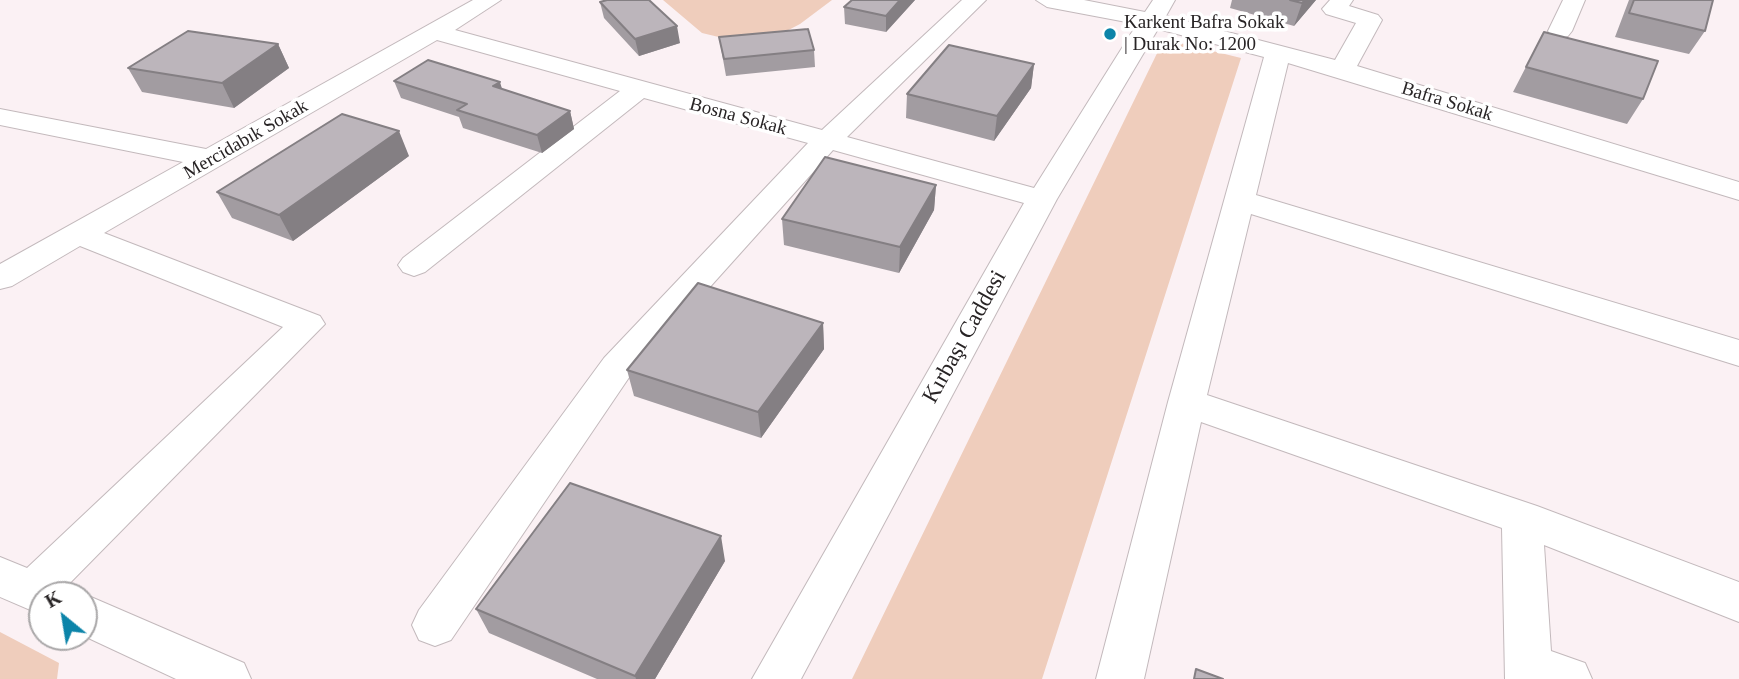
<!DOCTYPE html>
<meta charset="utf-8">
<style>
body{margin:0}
#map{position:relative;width:1739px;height:679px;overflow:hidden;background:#fbf1f4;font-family:Georgia,serif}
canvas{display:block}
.north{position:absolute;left:28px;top:581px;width:70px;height:70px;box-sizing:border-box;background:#fff;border:2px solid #a9a7a8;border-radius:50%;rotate:330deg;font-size:19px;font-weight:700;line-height:28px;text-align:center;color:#282425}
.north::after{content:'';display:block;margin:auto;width:24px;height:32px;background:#0c84a9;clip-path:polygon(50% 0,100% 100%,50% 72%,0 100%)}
</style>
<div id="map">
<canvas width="1739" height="679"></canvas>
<div class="north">K</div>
</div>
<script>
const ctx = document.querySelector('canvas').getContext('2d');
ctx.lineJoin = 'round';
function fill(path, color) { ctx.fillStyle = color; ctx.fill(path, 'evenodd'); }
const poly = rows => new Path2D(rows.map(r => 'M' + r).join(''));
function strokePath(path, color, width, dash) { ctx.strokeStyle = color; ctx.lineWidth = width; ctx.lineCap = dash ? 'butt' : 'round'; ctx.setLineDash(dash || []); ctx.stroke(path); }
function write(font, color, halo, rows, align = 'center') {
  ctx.font = font + ' Georgia,serif'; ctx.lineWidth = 7; ctx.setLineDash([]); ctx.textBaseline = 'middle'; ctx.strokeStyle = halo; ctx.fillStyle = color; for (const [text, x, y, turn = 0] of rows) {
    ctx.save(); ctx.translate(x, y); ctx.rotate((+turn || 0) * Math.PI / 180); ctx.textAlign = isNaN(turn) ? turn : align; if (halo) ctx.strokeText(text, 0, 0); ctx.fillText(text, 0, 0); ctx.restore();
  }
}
const green = poly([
 [663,0,832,0,800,24,779,35,727,39,702,33],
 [1164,39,1241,58,1042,679,852,679],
 [0,632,59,663,57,679,0,679]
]);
const minor = poly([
 [473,0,501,0,455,30,822,130,962,0,986,0,847,137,1034,188,1137,24,1047,7,1036,0,1084,0,1145,12,1153,0,1175,0,1166,16,1335,60,1356,23,1326,14,1322,9,1330,0,1353,0,1349,6,1378,15,1382,20,1357,66,1739,182,1739,200,1288,63,1256,195,1739,340,1739,366,1251,214,1207,395,1537,506,1739,582,1739,622,1544,545,1551,651,1585,663,1592,679,1505,679,1502,528,1201,422,1144,679,1096,679,1168,402,1264,57,1158,29,1057,199,801,679,752,679,1024,203,833,150,630,376,451,640,435,646,419,640,412,625,419,610,604,358,808,143,644,98,425,272,414,276,403,272,398,265,403,258,620,91,437,40,104,233,320,316,325,324,62,591,64,595,42,595,42,615,0,597,0,557,27,568,283,327,80,246,12,286,0,289,0,264,183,162,0,125,0,109,206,149,473,0],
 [1563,0,1585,0,1572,31,1568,36,1560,38,1552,36,1548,31,1563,0],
 [84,594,244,663,251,679,176,679,84,636,84,595,80,595,84,594]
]);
const wall = poly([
 [915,0,886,32,845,24,844,7],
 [1232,0,1316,0,1294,26,1230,8],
 [1629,0,1713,0,1705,31,1689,54,1615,37],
 [600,2,680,43,639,56,604,18],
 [1544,32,1643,99,1627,124,1513,92],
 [719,37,814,50,815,67,726,76],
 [278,44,289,68,234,108,142,92,128,68],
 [1034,64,1031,88,994,141,906,118,907,94],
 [394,81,502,89,570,111,574,129,542,153,463,128,459,117,401,98],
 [409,156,293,241,232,218,217,192],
 [936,185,934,210,899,273,784,245,782,219],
 [823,323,824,349,761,438,634,396,627,370],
 [725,561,655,679,597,679,489,633,476,609]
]);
const shadedWall = poly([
 [900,0,915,0,886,32,886,16],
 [1305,0,1316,0,1294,26,1302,3],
 [677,26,680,43,639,56,635,39],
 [278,44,289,68,234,108,222,83],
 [1034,64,1031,88,994,141,997,116],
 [500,82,505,99,493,86],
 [570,111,574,129,542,153,537,135],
 [399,131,409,156,293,241,279,215],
 [936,185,934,210,899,273,900,247],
 [823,323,824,349,761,438,758,412],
 [721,536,725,561,655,679,636,679,635,676]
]);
const building = poly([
 [607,0,649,0,677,26,635,39,600,2,607,0],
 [852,0,900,0,886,16,844,7,852,0],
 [1290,0,1305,0,1302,3,1290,0],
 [1634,0,1713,0,1705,31,1629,13,1634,0],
 [808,29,814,50,724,59,719,37,808,29],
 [188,31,278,44,222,83,128,68,188,31],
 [1544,32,1658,61,1643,99,1526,67,1544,32],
 [949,45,1034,64,997,116,907,94,949,45],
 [428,60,500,82,493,86,570,111,537,135,457,110,467,104,394,81,428,60],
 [342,114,399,131,279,215,217,192,342,114],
 [825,157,936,185,900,247,782,219,825,157],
 [698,283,823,323,758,412,627,370,698,283],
 [570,483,721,536,635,676,476,609,570,483],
 [1196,669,1223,679,1194,679,1196,669]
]);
const markers = [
 [1110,34,7,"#0c84a9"]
];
const farPoinames = [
 ["Karkent Bafra Sokak",1124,23],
 ["| Durak No: 1200",1124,45]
];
const farStreetnames = [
 ["Bafra Sokak",1447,102,17],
 ["Bosna Sokak",738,117,15],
 ["Mercidabık Sokak",246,140,-30]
];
const streetNames = [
 ["Kırbaşı Caddesi",965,337,-61]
];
fill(green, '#efcdbc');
strokePath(minor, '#c3b9bc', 2);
fill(minor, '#fff');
fill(wall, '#a29ca1');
fill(shadedWall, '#847f83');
fill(building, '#bcb5bb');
strokePath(building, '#847f83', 2);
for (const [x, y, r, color] of markers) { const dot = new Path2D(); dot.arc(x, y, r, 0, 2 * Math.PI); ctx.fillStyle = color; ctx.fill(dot); strokePath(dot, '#fff', 2.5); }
write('19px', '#282425', '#fff', farPoinames, 'left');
write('19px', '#282425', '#fff', farStreetnames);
write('23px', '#282425', '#fff', streetNames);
</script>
